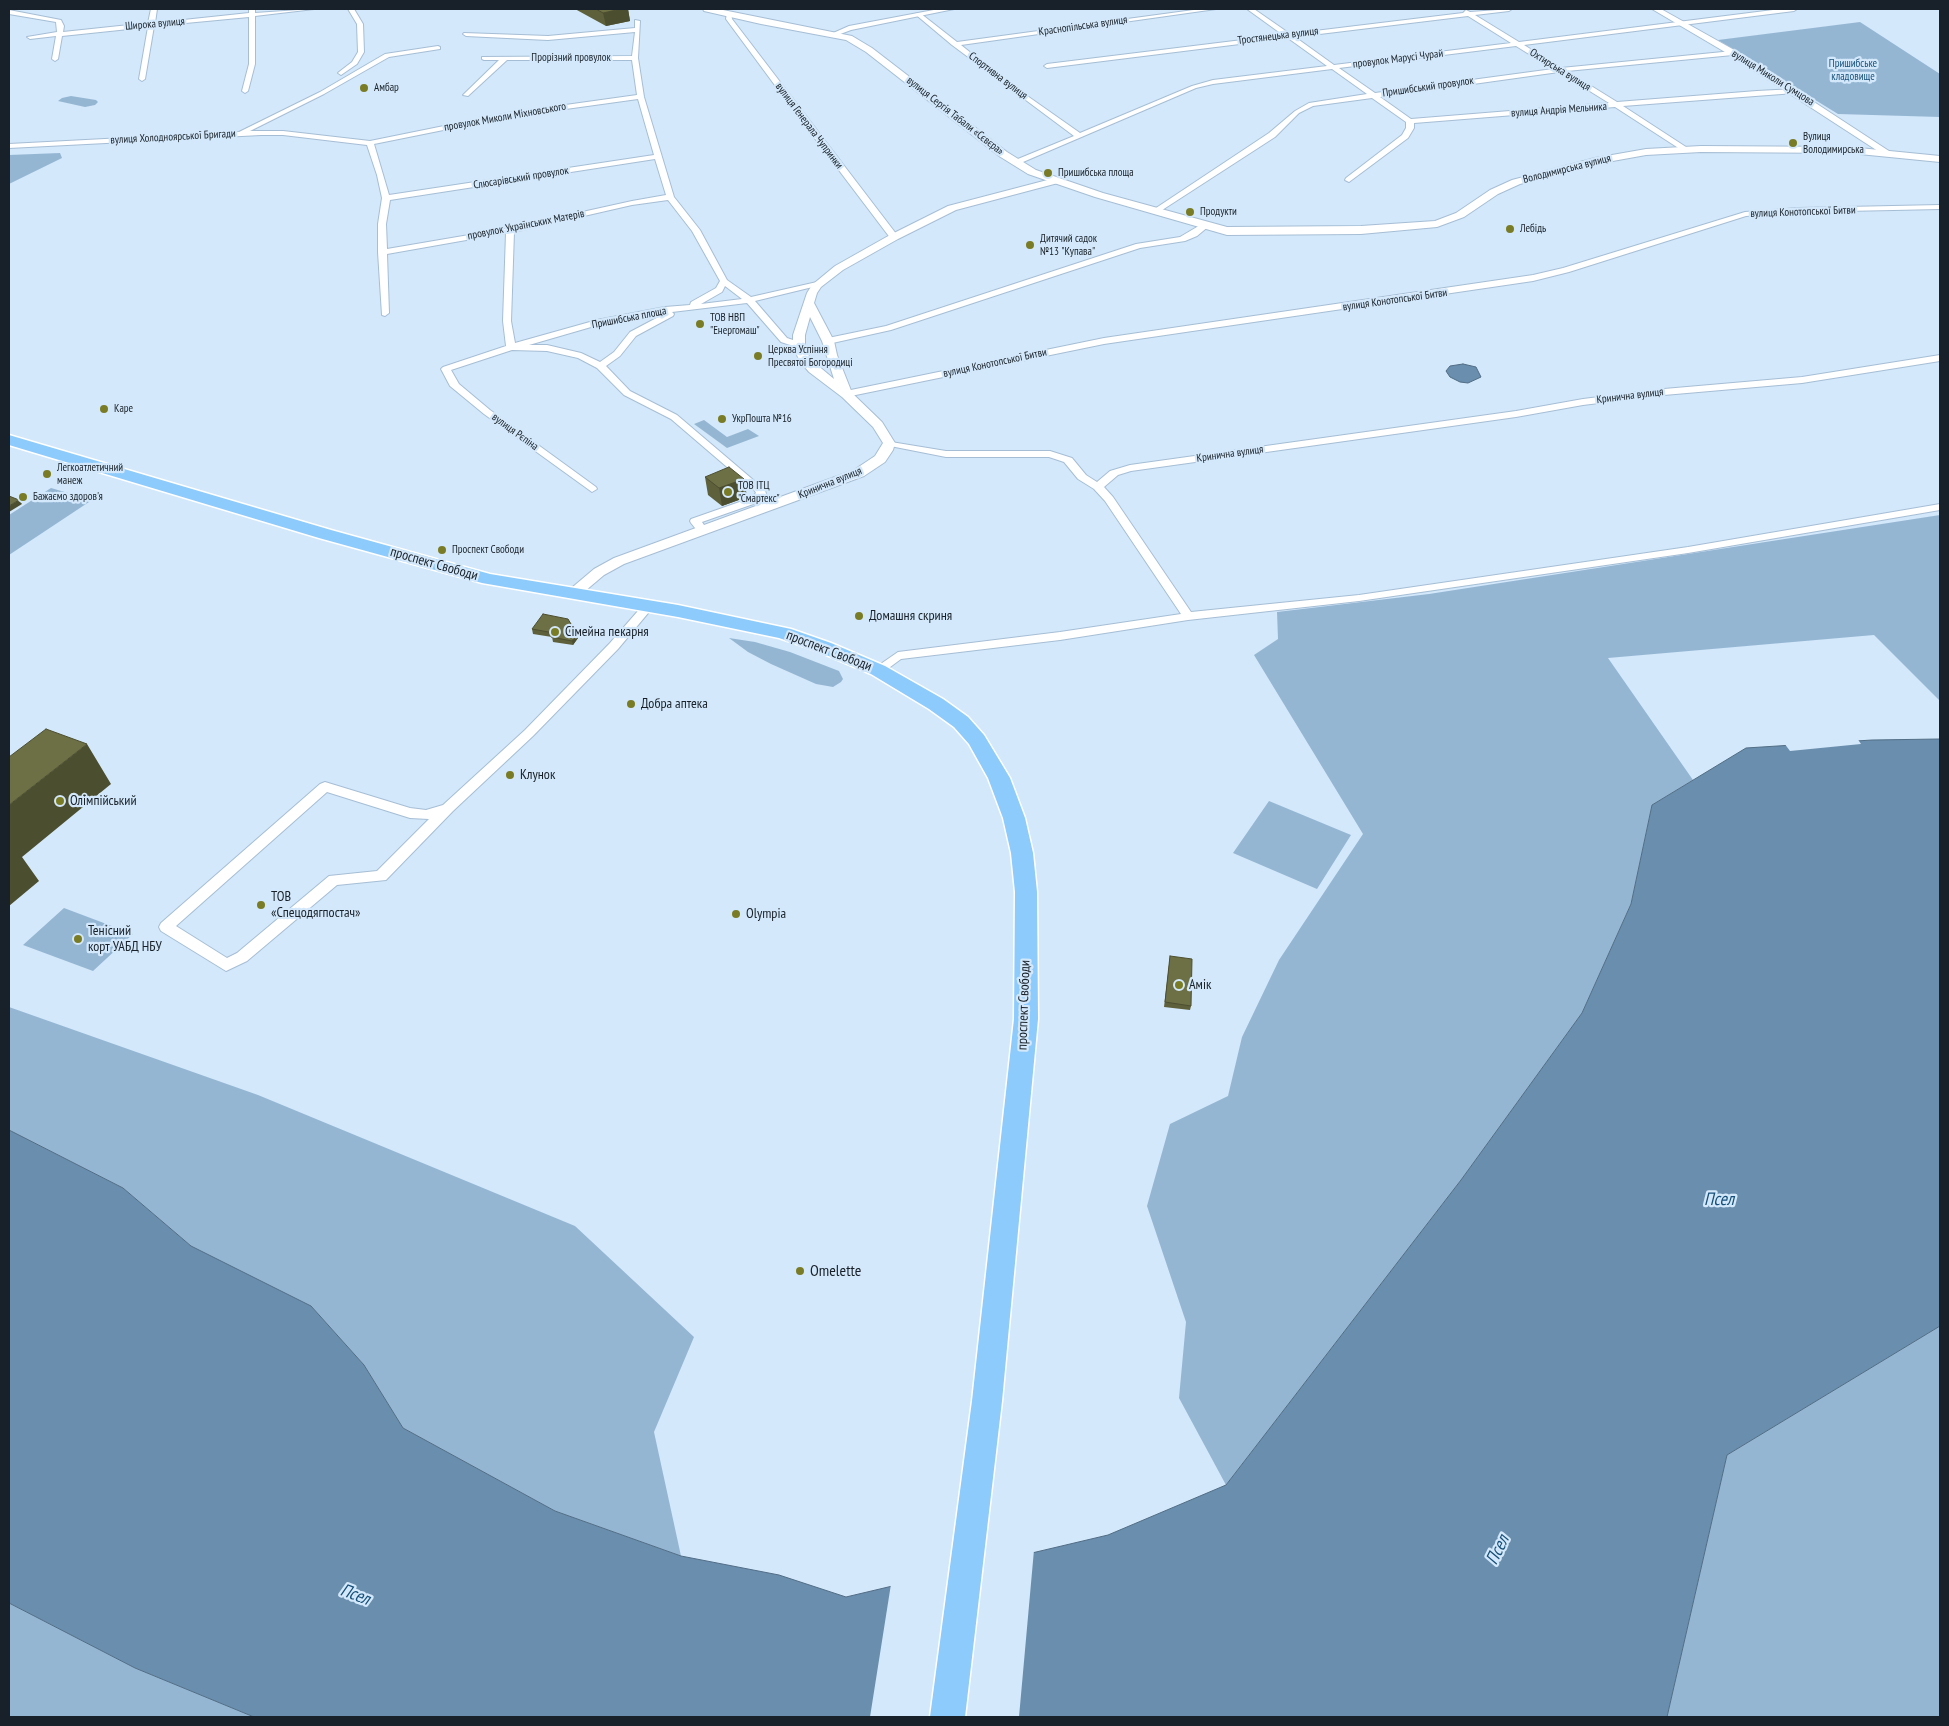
<!DOCTYPE html>
<meta charset="utf-8">
<style>
body{margin:0}
#map{position:relative;width:1949px;height:1726px;overflow:hidden;background:#d3e8fa;font-family:"PT Sans Narrow",sans-serif}
canvas{display:block}
.frame{position:absolute;inset:0;border:10px solid #182129;pointer-events:none}
</style>
<div id="map">
<canvas width="1949" height="1726"></canvas>
<div class="frame"></div>
</div>
<script>
const ctx = document.querySelector('canvas').getContext('2d');
ctx.lineJoin = 'round';
function fill(path, color) { ctx.fillStyle = color; ctx.fill(path, 'evenodd'); }
const poly = rows => new Path2D(rows.map(r => 'M' + r).join(''));
function strokePath(path, color, width, dash) { ctx.strokeStyle = color; ctx.lineWidth = width; ctx.lineCap = dash ? 'butt' : 'round'; ctx.setLineDash(dash || []); ctx.stroke(path); }
function write(font, color, halo, rows, align = 'center') {
  ctx.font = font + ' "PT Sans Narrow",sans-serif'; ctx.lineWidth = 4.5; ctx.setLineDash([]); ctx.textBaseline = 'middle'; ctx.strokeStyle = halo; ctx.fillStyle = color; for (const [text, x, y, turn = 0] of rows) {
    ctx.save(); ctx.translate(x, y); ctx.rotate((+turn || 0) * Math.PI / 180); ctx.textAlign = isNaN(turn) ? turn : align; if (halo) ctx.strokeText(text, 0, 0); ctx.fillText(text, 0, 0); ctx.restore();
  }
}
const green = poly([
 [1860,22,1940,74,1940,117,1838,114,1718,40],
 [71,96,96,100,98,102,95,105,85,107,58,101,62,98],
 [60,153,62,158,9,184,9,155],
 [704,420,727,437,748,429,759,436,727,448,694,424],
 [51,488,92,500,9,555,9,515],
 [1940,515,1940,701,1874,635,1608,658,1693,780,1652,805,1631,904,1582,1013,1461,1180,1226,1485,1179,1398,1186,1322,1147,1206,1170,1124,1228,1096,1242,1037,1279,960,1363,834,1254,655,1278,639,1277,612,1429,594],
 [729,638,755,642,790,652,839,671,843,679,841,682,833,687,816,684,771,664,748,652],
 [1269,801,1351,835,1317,889,1233,853],
 [64,908,133,934,93,971,23,945],
 [9,1007,258,1095,575,1226,694,1337,654,1432,681,1556,555,1511,403,1428,364,1365,311,1306,191,1246,123,1188,9,1130],
 [1940,1326,1940,1717,1667,1717,1727,1455],
 [9,1603,135,1668,254,1717,9,1717]
]);
const water = poly([
 [1463,364,1476,367,1481,377,1468,383,1460,382,1450,377,1446,371,1450,366,1463,364],
 [1940,739,1940,1326,1727,1455,1667,1717,254,1717,135,1668,9,1603,9,1130,123,1188,191,1246,311,1306,364,1365,403,1428,555,1511,681,1556,779,1575,846,1597,1108,1535,1226,1485,1461,1180,1582,1013,1631,904,1652,805,1746,748,1872,740,1940,739]
]);
const pier = poly([
 [1857,738,1861,744,1790,751,1784,743],
 [1034,1550,1019,1717,870,1717,891,1584]
]);
const minor = poly([
 [151,9,157,9,155,23,249,13,249,9,255,9,255,13,314,9,255,16,255,64,248,91,245,93,242,91,249,64,249,17,154,26,145,79,142,81,139,79,148,27,62,36,58,59,55,61,52,59,56,36,30,39,27,37,57,32,56,22,9,14,9,10,61,20,64,26,63,32,148,23,151,9],
 [348,9,354,9,363,24,364,52,357,64,341,75,338,73,339,72,352,62,358,52,357,24,348,9],
 [1201,9,1216,9,961,45,1006,81,1080,133,1192,86,1213,80,1327,66,1288,38,1047,68,1044,66,1047,64,1283,35,1247,9,1254,9,1290,34,1463,13,1466,10,1470,12,1512,9,1509,11,1475,15,1519,42,1781,9,1797,9,1794,11,1524,45,1561,68,1733,51,1736,53,1733,55,1567,71,1617,102,1757,91,1795,89,1798,91,1795,93,1623,106,1686,147,1687,149,1683,151,1615,107,1414,123,1414,128,1408,138,1349,182,1345,180,1346,178,1402,135,1406,128,1406,122,1372,98,1313,106,1299,113,1275,137,1156,214,1152,212,1153,210,1269,133,1295,111,1309,103,1367,94,1332,69,1213,84,1196,88,1016,165,1012,163,1013,161,1074,136,952,45,915,14,920,13,957,42,1201,9],
 [1468,16,1511,43,1334,65,1295,37,1468,16],
 [1516,46,1553,69,1375,93,1339,68,1516,46],
 [1559,72,1609,103,1411,119,1380,97,1559,72],
 [727,13,731,13,732,19,897,235,897,239,891,239,788,103,726,19,727,13],
 [635,20,640,21,638,58,644,97,674,197,700,230,727,280,751,297,817,282,821,285,755,301,787,338,802,343,802,347,799,348,781,342,747,303,672,312,674,314,673,316,636,336,620,356,606,366,630,391,677,415,765,490,766,494,759,502,702,522,708,531,703,534,699,533,691,523,690,521,691,519,751,498,756,493,755,491,671,419,624,395,597,368,578,358,547,351,512,350,451,370,459,384,490,410,596,487,597,489,592,492,484,414,450,386,441,369,443,367,506,346,503,321,506,233,387,254,389,313,385,316,382,315,378,252,378,224,382,198,377,175,367,145,283,135,261,135,9,148,9,144,239,132,320,92,385,54,438,46,440,47,440,49,389,57,324,94,250,131,283,131,370,141,508,113,637,95,632,60,507,60,468,96,463,95,499,60,484,60,482,59,482,57,632,56,635,32,548,40,466,36,463,34,464,33,548,36,635,28,635,20],
 [638,99,654,155,389,195,374,144,508,117,638,99],
 [655,159,666,195,632,201,510,228,387,249,386,224,390,200,655,159],
 [668,200,692,231,720,281,716,288,691,302,690,305,665,307,597,320,515,343,511,321,514,232,632,205,668,200],
 [725,286,742,299,701,304,722,292,725,286],
 [666,313,630,332,614,352,600,362,581,353,547,345,529,345,598,325,666,313],
 [1940,205,1940,209,1799,212,1746,216,1569,272,1533,281,1104,344,846,397,841,394,846,391,1104,338,1533,275,1563,268,1745,212,1799,208,1940,205],
 [1202,224,1209,226,1197,236,1185,241,1140,248,891,330,828,344,823,341,828,338,886,326,1136,244,1180,237,1202,224],
 [1940,355,1940,361,1802,383,1664,395,1583,405,1516,417,1131,471,1118,475,1104,487,1113,497,1191,612,1359,595,1688,547,1940,504,1940,510,1688,553,1359,601,1188,620,1060,640,901,659,882,673,878,674,872,670,898,652,1060,632,1181,614,1105,501,1094,489,1078,479,1064,462,1049,457,946,457,885,445,885,441,946,451,1050,451,1072,458,1086,475,1097,482,1110,471,1130,465,1516,411,1583,399,1664,389,1802,377,1940,355],
 [648,603,654,606,618,649,533,736,453,811,386,880,337,885,247,961,226,971,161,931,159,927,161,923,320,784,325,782,410,808,426,810,443,805,525,730,610,643,644,604,648,603],
 [327,792,410,818,429,819,377,871,329,876,237,953,227,958,176,926,327,792]
]);
const tertiary = poly([
 [939,9,954,9,851,30,835,36,831,34,849,26,939,9],
 [1652,9,1661,9,1736,51,1892,153,1890,155,1884,155,1730,55,1652,9],
 [1055,178,1058,179,1058,183,956,210,898,239,843,270,821,287,817,293,814,303,834,341,837,355,852,393,882,422,895,443,893,450,885,462,864,476,624,564,604,575,578,597,568,597,566,594,568,591,594,569,614,558,854,470,875,456,883,443,873,427,842,397,809,372,799,360,793,345,793,335,807,293,812,285,835,266,890,235,948,206,1055,178],
 [810,317,822,341,834,379,810,359,805,345,805,335,810,317]
]);
const secondary = poly([
 [703,9,718,9,852,36,872,48,1007,152,1036,170,1103,193,1227,227,1361,226,1435,221,1456,213,1490,190,1512,180,1595,158,1646,149,1701,146,1849,147,1940,156,1940,162,1849,153,1701,152,1646,155,1596,164,1520,184,1498,194,1464,217,1437,227,1361,234,1227,235,1095,197,1028,174,999,156,866,52,846,40,761,24,704,11,703,9]
]);
const primary = poly([
 [9,435,331,530,490,574,678,605,791,629,831,643,885,666,943,699,968,717,984,735,1010,778,1025,818,1033,853,1037,892,1038,1019,1002,1401,965,1717,930,1717,972,1401,1014,1019,1015,892,1011,853,1003,818,988,778,969,744,954,727,929,709,871,674,817,651,779,638,678,617,482,583,319,538,9,445,9,435]
]);
const wall = poly([
 [575,9,628,9,630,21,606,26],
 [705,477,744,479,747,497,722,506,708,495],
 [568,619,578,638,573,645,553,642,552,637,533,634,532,629],
 [1170,956,1191,1006,1190,1010,1164,1007]
]);
const shadedWall = poly([
 [621,9,628,9,630,21,606,26,603,13],
 [744,479,747,497,722,506,719,488],
 [19,500,22,504,9,512,9,506],
 [577,634,578,638,573,645,572,641],
 [87,744,111,784,22,857,39,881,9,906,9,805]
]);
const building = poly([
 [596,9,621,9,603,13,596,9],
 [729,467,744,479,719,488,705,477,729,467],
 [9,496,19,500,9,506,9,496],
 [543,614,568,619,577,634,572,641,551,637,554,633,532,629,543,614],
 [46,729,87,744,9,805,9,757,46,729],
 [1170,956,1192,959,1191,1006,1165,1002,1170,956]
]);
const markers = [
 [364,88,5,"#797c25"],
 [1793,143,5,"#797c25"],
 [1048,173,5,"#797c25"],
 [1190,212,5,"#797c25"],
 [1510,229,5,"#797c25"],
 [1030,245,5,"#797c25"],
 [700,324,5,"#797c25"],
 [758,356,5,"#797c25"],
 [104,409,5,"#797c25"],
 [722,419,5,"#797c25"],
 [47,474,5,"#797c25"],
 [728,492,5,"#797c25"],
 [23,497,5,"#797c25"],
 [442,550,5,"#797c25"],
 [859,616,5,"#797c25"],
 [555,632,5,"#797c25"],
 [631,704,5,"#797c25"],
 [510,775,5,"#797c25"],
 [60,801,5,"#797c25"],
 [261,905,5,"#797c25"],
 [736,914,5,"#797c25"],
 [78,939,5,"#797c25"],
 [1179,985,5,"#797c25"],
 [800,1271,5,"#797c25"]
];
const farStreetnames = [
 ["Широка вулиця",155,24,-5],
 ["Краснопільська вулиця",1083,26,-8],
 ["Тростянецька вулиця",1278,36,-7],
 ["Прорізний провулок",571,58],
 ["провулок Марусі Чурай",1398,59,-7],
 ["Охтирська вулиця",1560,70,32],
 ["Спортивна вулиця",998,76,37],
 ["вулиця Миколи Сумцова",1773,78,32],
 ["Пришибський провулок",1428,87,-8],
 ["вулиця Андрія Мельника",1559,110,-4],
 ["вулиця Сергія Табали «Сєвєра»",955,116,38],
 ["провулок Миколи Міхновського",505,117,-10],
 ["вулиця Генерала Чупринки",809,126,53],
 ["вулиця Холодноярської Бригади",173,137,-3],
 ["Володимирська вулиця",1567,169,-14],
 ["Слюсарівський провулок",521,178,-9],
 ["вулиця Конотопської Битви",1803,212,-2],
 ["провулок Українських Матерів",526,225,-11],
 ["вулиця Конотопської Битви",1395,300,-8],
 ["Пришибська площа",629,318,-11],
 ["вулиця Конотопської Битви",995,363,-12],
 ["Кринична вулиця",1630,396,-7],
 ["вулиця Рєпіна",515,432,36],
 ["Кринична вулиця",1230,454,-8],
 ["Кринична вулиця",830,483,-22]
];
const farParknames = [
 ["Пришибське",1853,64],
 ["кладовище",1853,77]
];
const farPoinames = [
 ["Амбар",374,88],
 ["Вулиця",1803,137],
 ["Володимирська",1803,150],
 ["Пришибська площа",1058,173],
 ["Продукти",1200,212],
 ["Лебідь",1520,229],
 ["Дитячий садок",1040,239],
 ["№13 \"Купава\"",1040,252],
 ["ТОВ НВП",710,318],
 ["\"Енергомаш\"",710,331],
 ["Церква Успіння",768,350],
 ["Пресвятої Богородиці",768,363],
 ["Каре",114,409],
 ["УкрПошта №16",732,419],
 ["Легкоатлетичний",57,468],
 ["манеж",57,481],
 ["ТОВ ІТЦ",738,486],
 ["\"Смартекс\"",738,499],
 ["Бажаємо здоров'я",33,497],
 ["Проспект Свободи",452,550]
];
const streetNames = [
 ["проспект Свободи",434,564,16],
 ["проспект Свободи",829,651,21],
 ["проспект Свободи",1024,1005,-88]
];
const poiNames = [
 ["Домашня скриня",869,616],
 ["Сімейна пекарня",565,632],
 ["Добра аптека",641,704],
 ["Клунок",520,775],
 ["Олімпійський",70,801],
 ["ТОВ",271,897],
 ["«Спецодягпостач»",271,913],
 ["Olympia",746,914],
 ["Тенісний",88,931],
 ["корт УАБД НБУ",88,947],
 ["Амік",1189,985]
];
const nearPoinames = [
 ["Omelette",810,1271]
];
const nearWaternames = [
 ["Псел",1719,1200],
 ["Псел",1498,1550,-64],
 ["Псел",355,1595,21]
];
fill(green, '#95b6d3');
fill(water, '#6a8ead');
strokePath(water, '#516d85', 1);
fill(pier, '#d3e8fa');
strokePath(minor, '#a6bed5', 2);
strokePath(tertiary, '#a6bed5', 2);
strokePath(secondary, '#a6bed5', 2);
strokePath(primary, '#fff', 3);
fill(minor, '#fff');
fill(tertiary, '#fff');
fill(secondary, '#fff');
fill(primary, '#8dcbfc');
fill(wall, '#5e603b');
fill(shadedWall, '#4c4e30');
fill(building, '#6d7045');
strokePath(building, '#4c4e30', 1);
for (const [x, y, r, color] of markers) { const dot = new Path2D(); dot.arc(x, y, r, 0, 2 * Math.PI); ctx.fillStyle = color; ctx.fill(dot); strokePath(dot, '#d3e8fa', 2); }
write('11px', '#182129', '#d3e8fa', farStreetnames);
write('11px', '#19517c', '#d3e8fa', farParknames);
write('11px', '#182129', '#d3e8fa', farPoinames, 'left');
write('14px', '#182129', '#d3e8fa', streetNames);
write('14px', '#182129', '#d3e8fa', poiNames, 'left');
write('16px', '#182129', '#d3e8fa', nearPoinames, 'left');
write('italic 18px', '#164f79', '#d3e8fa', nearWaternames);
</script>
